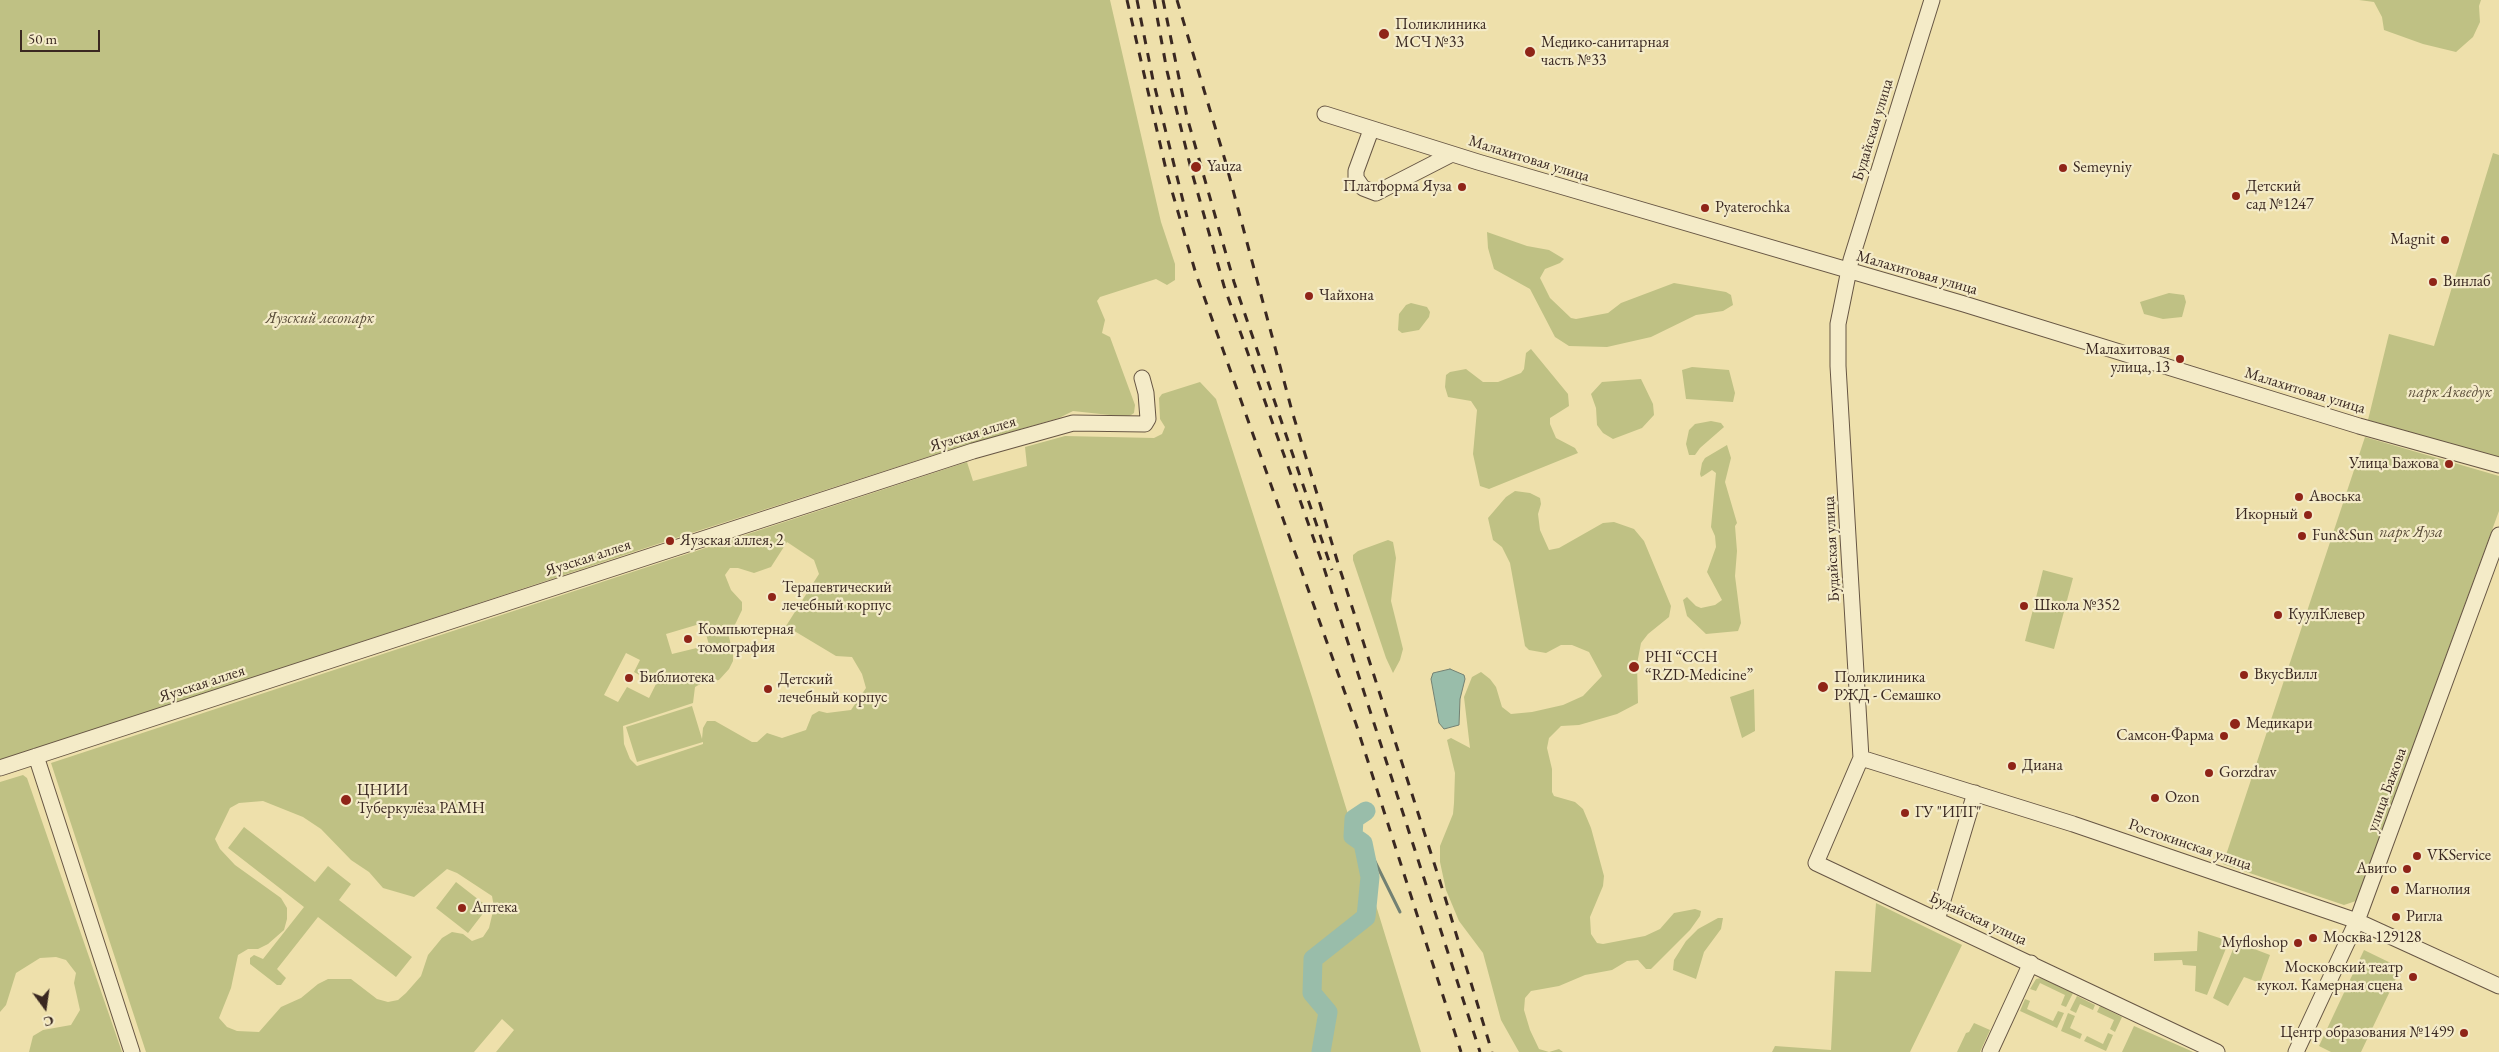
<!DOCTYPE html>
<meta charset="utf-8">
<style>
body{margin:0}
#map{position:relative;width:2499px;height:1052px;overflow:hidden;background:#eee0ab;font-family:"EB Garamond",serif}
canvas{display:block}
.north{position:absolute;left:20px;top:982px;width:50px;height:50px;-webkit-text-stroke:4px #f4ebc8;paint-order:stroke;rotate:166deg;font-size:14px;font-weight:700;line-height:20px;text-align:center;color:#3a2821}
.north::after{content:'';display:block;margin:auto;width:18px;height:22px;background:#3a2821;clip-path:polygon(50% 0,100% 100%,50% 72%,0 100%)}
.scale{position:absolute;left:20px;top:30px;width:80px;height:22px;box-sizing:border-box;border:2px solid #3a2821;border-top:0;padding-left:6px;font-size:15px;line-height:18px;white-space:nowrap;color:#3a2821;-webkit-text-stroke:4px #f4ebc8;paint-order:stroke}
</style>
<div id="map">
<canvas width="2499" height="1052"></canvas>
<div class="north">С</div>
<div class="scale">50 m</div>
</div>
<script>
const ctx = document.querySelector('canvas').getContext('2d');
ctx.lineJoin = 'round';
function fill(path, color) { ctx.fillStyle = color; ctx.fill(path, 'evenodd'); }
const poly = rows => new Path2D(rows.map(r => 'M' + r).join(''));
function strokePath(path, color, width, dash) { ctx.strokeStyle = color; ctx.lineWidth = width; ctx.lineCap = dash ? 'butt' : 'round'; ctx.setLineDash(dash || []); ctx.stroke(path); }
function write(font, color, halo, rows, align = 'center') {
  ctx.font = font + ' "EB Garamond",serif'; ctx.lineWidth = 4.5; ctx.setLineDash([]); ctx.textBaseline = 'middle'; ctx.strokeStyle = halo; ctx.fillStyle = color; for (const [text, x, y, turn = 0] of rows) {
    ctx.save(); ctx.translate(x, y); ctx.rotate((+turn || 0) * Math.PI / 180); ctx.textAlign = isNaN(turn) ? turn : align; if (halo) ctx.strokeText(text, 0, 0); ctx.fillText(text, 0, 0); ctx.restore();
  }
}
const green = poly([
 [0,0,1110,0,1161,222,1175,264,1175,280,1167,285,1156,279,1100,297,1097,301,1105,320,1102,333,1110,337,1135,405,1134,413,1128,417,1073,411,1059,418,962,446,682,536,0,761],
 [2359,0,2481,0,2479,6,2480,22,2473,37,2456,52,2423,44,2384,30,2382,17,2374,2],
 [2493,153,2499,155,2499,458,2368,420,2389,334,2434,346],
 [1487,232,1527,246,1549,250,1564,259,1560,263,1545,269,1540,278,1550,298,1571,318,1576,319,1608,313,1621,303,1674,283,1726,292,1731,295,1733,305,1723,311,1696,315,1651,337,1607,347,1569,346,1555,337,1530,289,1494,269,1488,248],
 [2169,293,2184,295,2186,302,2182,317,2163,319,2144,314,2140,302],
 [1411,303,1427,307,1430,312,1429,317,1419,330,1402,333,1398,330,1399,314,1406,305],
 [1531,349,1568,394,1569,406,1550,418,1550,424,1556,438,1575,448,1578,453,1489,489,1480,486,1473,454,1477,410,1471,401,1448,397,1445,387,1446,375,1450,372,1466,369,1483,382,1498,382,1521,373,1524,369,1526,353],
 [1692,367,1729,370,1735,393,1733,402,1686,399,1682,370],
 [1641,379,1653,404,1654,415,1642,428,1613,439,1603,433,1597,425,1596,408,1591,394,1602,382],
 [1200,382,1216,399,1312,697,1421,1052,496,1052,514,1030,502,1019,474,1052,146,1052,51,763,967,462,973,481,1027,466,1025,447,1065,436,1154,438,1162,434,1165,427,1160,419,1159,398,1162,394],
 [787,542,814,560,819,574,786,626,836,656,852,657,862,674,866,688,851,710,827,713,819,711,812,715,806,730,782,738,767,733,757,742,752,742,715,721,707,721,703,728,702,739,692,706,626,727,637,762,703,742,703,744,637,766,630,759,624,744,623,726,693,703,695,687,702,683,719,680,729,669,733,661,733,653,729,637,742,610,742,602,731,590,725,575,730,568,738,568,754,573,771,567],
 [703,623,709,645,672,654,666,634],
 [626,653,640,660,634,672,656,684,649,698,627,687,618,702,604,695],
 [263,801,303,817,321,829,351,860,369,872,383,888,414,897,447,869,457,873,492,896,494,907,489,928,483,937,472,941,463,934,452,932,442,938,428,955,421,976,406,993,398,1000,388,1002,377,999,351,979,328,979,318,984,301,998,281,1007,259,1032,237,1031,227,1027,219,1018,231,988,238,955,248,949,258,949,268,944,284,930,287,919,287,908,281,898,235,865,220,849,215,839,230,808,239,803],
 [1711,421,1721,423,1724,427,1700,448,1695,455,1689,455,1686,444,1689,430,1695,424],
 [2365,437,2499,476,2499,511,2356,901,2344,905,2223,864],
 [1727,445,1731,458,1725,482,1737,523,1735,526,1737,551,1735,576,1741,623,1738,631,1706,634,1687,616,1683,600,1687,597,1696,606,1701,608,1715,605,1722,600,1707,572,1716,547,1715,536,1711,527,1716,473,1712,470,1703,476,1701,477,1700,474,1702,463,1705,458],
 [1515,491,1530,493,1540,498,1541,504,1538,514,1540,530,1549,550,1559,548,1603,523,1614,522,1634,529,1644,541,1671,606,1669,617,1648,634,1641,643,1637,664,1638,703,1617,714,1579,725,1561,726,1549,738,1547,748,1552,769,1552,792,1554,796,1575,802,1583,809,1591,828,1604,876,1603,886,1590,917,1591,934,1597,943,1603,944,1645,936,1660,929,1674,913,1695,909,1701,911,1700,916,1690,930,1651,969,1646,969,1638,960,1627,961,1612,970,1585,975,1559,986,1531,991,1525,998,1524,1010,1530,1030,1539,1049,1549,1052,1559,1049,1563,1052,1519,1052,1501,1020,1483,953,1459,921,1446,890,1440,862,1440,846,1453,814,1454,803,1455,773,1447,740,1451,738,1470,748,1464,697,1472,677,1481,672,1490,679,1496,687,1502,707,1511,714,1532,712,1563,705,1583,696,1602,676,1589,652,1572,645,1561,645,1546,653,1529,650,1525,646,1510,563,1502,547,1493,540,1488,518,1506,497],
 [1388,540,1393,542,1396,558,1391,601,1403,649,1400,660,1393,673,1386,658,1353,560,1353,555,1358,551],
 [2043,570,2073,578,2054,649,2025,641],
 [1754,689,1755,731,1742,738,1730,697],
 [23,775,27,778,122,1052,29,1052,33,1036,43,1030,71,1025,80,1010,74,983,76,973,66,960,56,957,40,958,16,973,6,1005,0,1012,0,782],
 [244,827,315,882,328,866,351,884,339,900,412,957,396,977,318,917,277,969,286,978,281,985,277,985,250,964,250,958,254,955,263,959,304,907,228,848],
 [456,882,488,907,468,933,436,908],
 [1876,903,1962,945,1910,1052,1772,1052,1775,1046,1831,1050,1835,971,1871,972],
 [1718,918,1723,918,1721,929,1704,952,1696,979,1673,970,1674,960,1686,941,1698,929],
 [2198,931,2229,941,2207,995,2195,991,2196,966,2183,965,2182,960,2154,961,2154,953,2197,951],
 [2236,942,2270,955,2260,983,2244,977,2228,1006,2213,998],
 [2364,950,2401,968,2361,1052,2331,1052,2319,1046],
 [2041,978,2073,993,2066,1007,2061,1005,2065,995,2040,983,2036,991,2030,989,2036,979],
 [2077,996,2095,1005,2093,1010,2080,1004,2076,1013,2070,1010],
 [2025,999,2030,1001,2027,1009,2053,1021,2058,1011,2064,1013,2057,1028,2020,1011],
 [2100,1006,2122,1017,2115,1032,2110,1029,2114,1020,2097,1012],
 [2068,1013,2075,1016,2070,1028,2082,1034,2080,1039,2061,1031],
 [1974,1023,1990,1030,1980,1052,1957,1052,1966,1033,1969,1032],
 [2134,1026,2189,1050,2193,1052,2122,1052],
 [2108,1033,2113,1035,2106,1051,2084,1041,2087,1036,2103,1044]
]);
const water = poly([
 [1450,669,1464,675,1465,679,1460,699,1459,725,1444,729,1439,723,1431,679,1433,673,1450,669]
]);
const stream = poly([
 [1354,819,1400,912]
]);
const river = poly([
 [1321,1052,1328,1012,1312,993,1313,959,1366,917,1370,877,1363,843,1353,836,1354,819,1366,811]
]);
const minor = poly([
 [1932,0,1851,260,1838,324,1838,366,1861,758,1816,863,2217,1052],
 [1325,114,1478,162,1964,304,2359,426,2499,465],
 [1371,130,1356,171,1356,178,1363,188,1376,193,1452,154],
 [36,756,132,1052],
 [1861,758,2073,824,2357,921,2499,986],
 [0,768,973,451,1073,423,1145,424,1148,419,1146,393,1142,378],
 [1937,920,1975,793],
 [1990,1052,2031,963],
 [2296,1052,2357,921,2499,535]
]);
const rail = poly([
 [1127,0,1167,174,1196,274,1356,724,1461,1052],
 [1137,0,1153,80,1187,217],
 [1154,0,1167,71,1191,169,1224,286,1323,565,1480,1052],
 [1163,0,1187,117,1234,282,1332,570],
 [1177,0,1225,160,1292,411,1337,560,1444,894,1492,1052]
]);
const markers = [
 [1384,34,6,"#8f2418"],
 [1530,52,6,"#8f2418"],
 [1196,167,6,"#8f2418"],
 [2063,168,5,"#8f2418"],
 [1462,187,5,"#8f2418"],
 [2236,196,5,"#8f2418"],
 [1705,208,5,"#8f2418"],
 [2445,240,5,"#8f2418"],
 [2433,282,5,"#8f2418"],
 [1309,296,5,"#8f2418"],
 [2180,359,5,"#8f2418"],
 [2449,464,5,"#8f2418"],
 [2299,497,5,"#8f2418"],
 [2308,515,5,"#8f2418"],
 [2302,536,5,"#8f2418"],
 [670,541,5,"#8f2418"],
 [772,597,5,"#8f2418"],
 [2024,606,5,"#8f2418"],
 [2278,615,5,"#8f2418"],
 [688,639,5,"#8f2418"],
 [1634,667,6,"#8f2418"],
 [2244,675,5,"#8f2418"],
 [629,678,5,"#8f2418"],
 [1823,687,6,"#8f2418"],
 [768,689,5,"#8f2418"],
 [2235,724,6,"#8f2418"],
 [2224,736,5,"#8f2418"],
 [2012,766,5,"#8f2418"],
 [2209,773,5,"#8f2418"],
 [2155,798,5,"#8f2418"],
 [346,800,6,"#8f2418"],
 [1905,813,5,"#8f2418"],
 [2417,856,5,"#8f2418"],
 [2407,869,5,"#8f2418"],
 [2395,890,5,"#8f2418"],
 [462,908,5,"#8f2418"],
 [2396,917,5,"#8f2418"],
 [2313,938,5,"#8f2418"],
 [2298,943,5,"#8f2418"],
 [2413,977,5,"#8f2418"],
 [2464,1033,5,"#8f2418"]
];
const poiNames = [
 ["Поликлиника",1395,25],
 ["МСЧ №33",1395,43],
 ["Медико-санитарная",1541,43],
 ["часть №33",1541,61],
 ["Yauza",1207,167],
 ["Semeyniy",2073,168],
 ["Платформа Яуза",1452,187,"right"],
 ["Детский",2246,187],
 ["сад №1247",2246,205],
 ["Pyaterochka",1715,208],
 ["Magnit",2435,240,"right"],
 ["Винлаб",2443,282],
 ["Чайхона",1319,296],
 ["Малахитовая",2170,350,"right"],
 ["улица, 13",2170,368,"right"],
 ["Улица Бажова",2439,464,"right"],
 ["Авоська",2309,497],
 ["Икорный",2298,515,"right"],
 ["Fun&Sun",2312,536],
 ["Яузская аллея, 2",680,541],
 ["Терапевтический",782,588],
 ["лечебный корпус",782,606],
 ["Школа №352",2034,606],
 ["КуулКлевер",2288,615],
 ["Компьютерная",698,630],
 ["томография",698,648],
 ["PHI “CCH",1645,658],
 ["“RZD-Medicine”",1645,676],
 ["ВкусВилл",2254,675],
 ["Библиотека",639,678],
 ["Поликлиника",1834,678],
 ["РЖД - Семашко",1834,696],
 ["Детский",778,680],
 ["лечебный корпус",778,698],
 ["Медикари",2246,724],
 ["Самсон-Фарма",2214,736,"right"],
 ["Диана",2022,766],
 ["Gorzdrav",2219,773],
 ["ЦНИИ",357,791],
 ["Туберкулёза РАМН",357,809],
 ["Ozon",2165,798],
 ["ГУ \"ИПГ\"",1915,813],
 ["VKService",2427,856],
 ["Авито",2397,869,"right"],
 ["Магнолия",2405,890],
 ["Аптека",472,908],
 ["Ригла",2406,917],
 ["Москва 129128",2323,938],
 ["Myfloshop",2288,943,"right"],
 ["Московский театр",2403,968,"right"],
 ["кукол. Камерная сцена",2403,986,"right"],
 ["Центр образования №1499",2454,1033,"right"]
];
const streetNames = [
 ["Будайская улица",1873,130,-73],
 ["Малахитовая улица",1529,159,17],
 ["Малахитовая улица",1917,273,16],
 ["Малахитовая улица",2305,391,17],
 ["Яузская аллея",973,434,-17],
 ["Будайская улица",1832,549,-93],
 ["Яузская аллея",588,558,-18],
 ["Яузская аллея",202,684,-18],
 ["улица Бажова",2387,790,-70],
 ["Ростокинская улица",2190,845,19],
 ["Будайская улица",1978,919,25]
];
const parkNames = [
 ["Яузский лесопарк",320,319],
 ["парк Акведук",2450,393],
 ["парк Яуза",2411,533]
];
fill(green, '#bfc184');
fill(water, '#99bdaa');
strokePath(water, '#738173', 1);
strokePath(stream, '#738173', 3);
strokePath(river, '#99bdaa', 19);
strokePath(minor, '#675644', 17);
strokePath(minor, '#f4ebc8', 15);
strokePath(rail, '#3a2821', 3, [9, 9]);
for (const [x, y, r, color] of markers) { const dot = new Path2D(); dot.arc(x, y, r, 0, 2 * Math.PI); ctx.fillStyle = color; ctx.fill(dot); strokePath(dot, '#f4ebc8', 2); }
write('16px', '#3a2821', '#f4ebc8', poiNames, 'left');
write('16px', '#3a2821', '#f4ebc8', streetNames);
write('italic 16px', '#5b4e3a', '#f4ebc8', parkNames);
</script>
